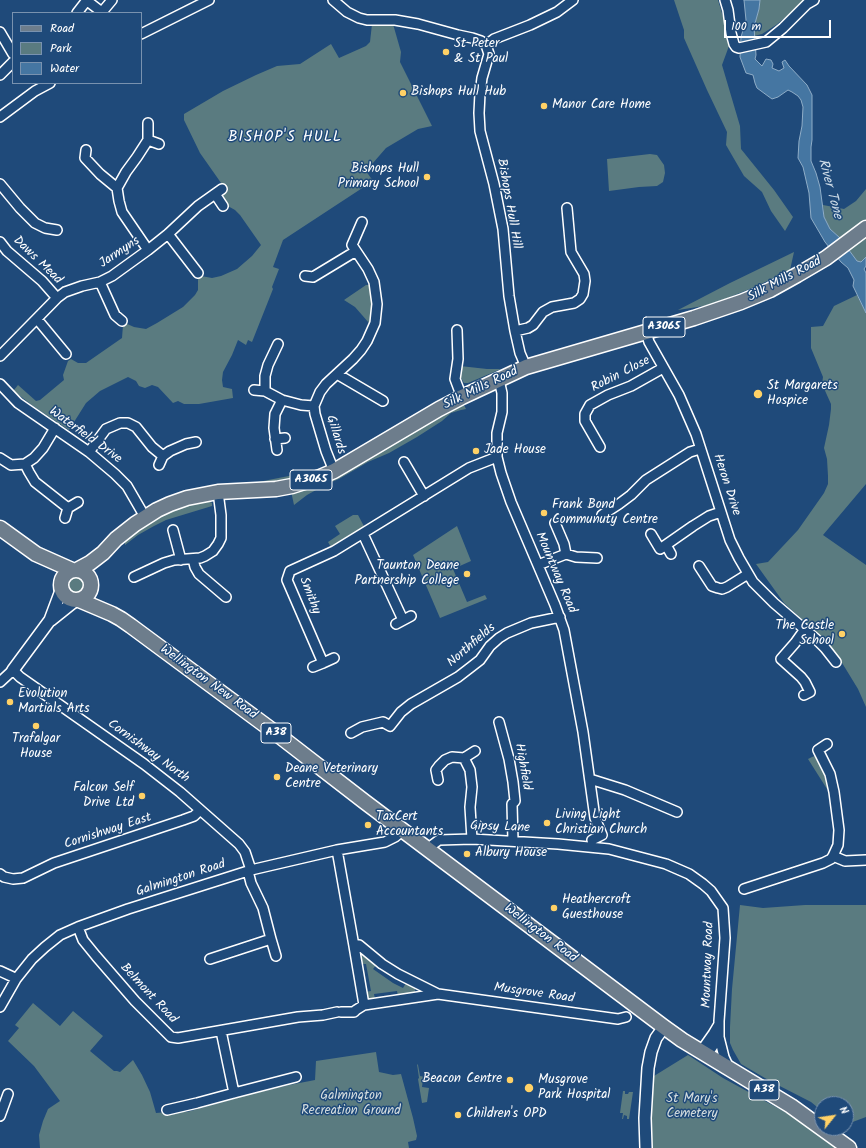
<!DOCTYPE html>
<style>
body{margin:0}
#map{position:relative;width:866px;height:1148px;overflow:hidden;background:#1f4a7a;font-family:Kalam,sans-serif}
canvas{display:block}
.legend{position:absolute;left:12px;top:12px;width:130px;height:72px;box-sizing:border-box;background:#1f4a7a;border:1px solid #7992af;margin:0;padding:5px 7px;list-style:none;font-size:12px;color:#fff}
.legend li{display:flex;align-items:center;gap:8px;height:20px}
.legend b{width:20px;border:1px solid #7992af}
.north{position:absolute;left:814px;top:1096px;width:40px;height:40px;box-sizing:border-box;background:#1f4a7a;border:1px solid #7992af;border-radius:50%;rotate:60deg;font-size:11px;font-weight:700;line-height:16px;text-align:center;color:#fff}
.north::after{content:'';display:block;margin:auto;width:14px;height:18px;background:#ffd166;clip-path:polygon(50% 0,100% 100%,50% 72%,0 100%)}
.scale{position:absolute;left:724px;top:20px;width:107px;height:18px;box-sizing:border-box;border:2px solid #fff;border-top:0;padding-left:5px;font-size:12px;line-height:14px;white-space:nowrap;color:#fff;-webkit-text-stroke:3px #1f4a7a;paint-order:stroke}
</style>
<div id="map">
<canvas width="866" height="1148"></canvas>
<ul class="legend">
<li><b style="height:5px;background:#6d7d8c"></b>Road</li>
<li><b style="height:11px;background:#5a7b80"></b>Park</li>
<li><b style="height:11px;background:#4576a2"></b>Water</li>
</ul>
<div class="north">N</div>
<div class="scale">100 m</div>
</div>
<script>
const ctx = document.querySelector('canvas').getContext('2d');
ctx.lineJoin = 'round';
function fill(path, color) { ctx.fillStyle = color; ctx.fill(path, 'evenodd'); }
const poly = rows => new Path2D(rows.map(r => 'M' + r).join(''));
function strokePath(path, color, width, dash) { ctx.strokeStyle = color; ctx.lineWidth = width; ctx.lineCap = dash ? 'butt' : 'round'; ctx.setLineDash(dash || []); ctx.stroke(path); }
function write(font, color, halo, rows, align = 'center') {
  ctx.font = font + ' Kalam,sans-serif'; ctx.lineWidth = 3; ctx.setLineDash([]); ctx.textBaseline = 'middle'; ctx.strokeStyle = halo; ctx.fillStyle = color; for (const [text, x, y, turn = 0] of rows) {
    ctx.save(); ctx.translate(x, y); ctx.rotate((+turn || 0) * Math.PI / 180); ctx.textAlign = isNaN(turn) ? turn : align; if (halo) ctx.strokeText(text, 0, 0); ctx.fillText(text, 0, 0); ctx.restore();
  }
}
const green = poly([
 [674,0,718,0,725,23,729,46,722,65,740,126,741,149,774,190,793,217,785,231,771,211,762,192,744,176,726,145,727,132,707,90,684,38,684,30],
 [760,0,807,0,776,25,762,34,754,36,754,27,759,9],
 [372,24,393,24,401,52,400,62,432,126,418,129,386,148,366,171,373,181,283,240,273,267,279,269,272,287,273,289,252,342,248,340,246,345,238,340,232,355,223,372,222,380,223,387,232,389,233,398,199,404,184,404,178,401,173,403,158,387,152,385,145,388,139,386,136,381,128,377,100,391,86,403,69,430,33,406,15,392,14,390,18,385,36,401,40,400,64,380,63,375,68,361,71,359,78,363,86,363,122,338,123,325,125,323,134,327,146,329,157,323,183,307,195,295,198,290,198,278,201,276,212,278,221,276,237,269,252,256,261,245,240,215,235,210,226,205,223,196,226,190,200,153,184,120,184,114,223,91,256,75,277,66,300,64,331,44,339,58,366,46,370,42],
 [650,154,657,155,664,165,665,173,663,182,657,186,639,187,609,191,607,159],
 [866,189,866,257,861,262,857,261,840,238,830,229,824,217,823,205,844,209,856,201],
 [794,252,790,270,757,286,725,299,704,306,678,310,730,283],
 [366,285,369,285,370,286,372,299,372,307,369,323,355,307,344,300],
 [857,295,866,313,866,484,823,535,866,565,866,707,858,689,836,653,826,641,784,603,756,564,768,562,798,530,824,493,828,484,828,476,827,459,824,448,829,425,831,409,831,404,822,384,823,377,811,348,811,327,823,326,834,306],
 [460,366,487,369,501,369,468,383,464,383,461,378],
 [463,403,466,409,461,410,451,413,442,421,417,437,389,453,368,462,339,479,327,484,307,495,294,505,291,491],
 [324,468,291,482,253,483,299,474],
 [204,501,209,501,212,503,212,506,166,520,154,526,138,535,125,545,125,542,149,522,181,506],
 [353,515,358,515,366,530,332,549,328,542,340,534,335,526],
 [457,526,471,561,453,569,467,602,485,595,487,599,440,618,413,555],
 '68 585a9 9 0 1 1 18 0a9 9 0 1 1-18 0Z',
 [815,756,821,762,831,790,827,789,808,759,812,757],
 [740,905,763,908,805,905,866,905,866,1117,850,1123,845,1131,842,1128,846,1128,846,1104,822,1104,822,1111,811,1102,770,1081,741,1064,733,1050,730,1043,730,1027,732,989],
 [362,955,364,955,377,964,373,969,393,983,403,988,406,983,415,987,415,992,413,993,398,996,397,991,374,994,375,999,372,1000,367,997,365,992,371,991,366,964,360,964,359,958],
 [33,1003,60,1026,73,1011,103,1036,90,1051,114,1071,117,1071,120,1072,133,1060,142,1075,150,1092,156,1113,178,1111,187,1112,244,1096,289,1085,315,1080,316,1061,376,1052,379,1072,393,1075,401,1074,413,1118,417,1136,416,1140,408,1142,409,1148,40,1148,39,1135,43,1121,48,1109,60,1101,34,1066,8,1041,19,1028,15,1025],
 [688,1055,723,1078,796,1118,839,1148,651,1148,650,1130,651,1100,654,1076],
 [417,1064,418,1065,420,1076,430,1078,430,1079,423,1079,422,1087,429,1088,427,1102,422,1103,418,1079,419,1078],
 [623,1091,625,1091,625,1094,628,1094,629,1092,633,1092,629,1119,627,1119,627,1116,624,1115,623,1119,622,1119,623,1113,620,1113]
]);
const water = poly([
 [744,0,760,0,759,9,754,27,756,55,755,59,762,66,766,59,771,60,773,64,772,68,779,71,784,68,782,62,785,60,789,66,807,85,812,95,812,140,811,147,811,161,816,173,820,187,824,217,830,229,840,238,857,261,861,262,866,257,866,266,864,269,866,273,866,313,853,286,854,280,848,268,841,262,825,242,811,218,809,193,803,167,798,158,799,141,802,126,803,107,801,100,798,96,792,92,788,90,778,97,772,99,757,88,755,83,753,75,746,73,740,57,741,37,746,20,744,0]
]);
const minor = poly([
 [86,0,103,13],
 [333,0,347,12,359,18,367,20,395,20,418,24,458,35,472,38,481,41,486,45,489,54,482,78,480,93,479,113,480,131,494,184,503,229,509,296,515,331,520,353,526,367],
 [725,0,728,10,731,33,734,44,736,47,739,48,766,42,783,28,807,4,814,0],
 [102,12,112,0],
 [77,13,87,0],
 [0,32,13,54],
 [141,34,209,0],
 [486,45,494,39,530,25,557,12,573,0],
 [0,75,13,62],
 [0,117,35,91,50,83],
 [148,140,159,144],
 [86,150,85,158,100,174,117,188],
 [0,184,20,208,35,223,45,228,57,230],
 [215,194,223,206],
 [168,234,198,273],
 [0,242,7,251,42,281,57,298],
 [148,250,122,212,119,201,117,188,126,172,137,157,148,140,148,123],
 [305,276,313,277,356,251],
 [100,282,115,315,122,321],
 [37,319,66,354],
 [457,330,458,359,455,379,458,387,462,397],
 [515,331,528,328,533,325,543,312,552,307,574,303,580,299,583,294,585,281,584,274,571,252,567,208],
 [646,332,649,342,679,395,696,434,730,540,739,558,753,582,774,603,816,639,825,648,836,662],
 [278,344,268,365,265,376,265,391,282,400,301,405,314,406],
 [0,356,57,298,65,292,82,286,100,282,112,276,148,250,168,234,198,206,222,189],
 [337,374,383,401],
 [499,380,502,393,502,412,497,433,497,457,501,473,511,502,555,605,564,630,583,732,595,818,602,835,592,840],
 [0,384,18,403,89,452,115,474,127,486,145,517],
 [254,390,265,391],
 [275,439,285,438],
 [600,447,585,421,585,414,590,405,608,395,631,386,663,368],
 [277,450,274,428,275,414,282,400],
 [89,452,106,429,120,423,128,423,136,427,152,447,163,456,159,465],
 [163,456,170,451,186,444,196,442],
 [0,458,11,465,25,464,34,458,43,448,55,428],
 [404,462,424,496],
 [25,464,29,472,35,482,68,508],
 [334,471,326,451,315,414,314,406,320,392,326,384,353,359,361,350,367,341,375,323,377,304,374,282,368,269,352,245,362,222],
 [602,515,619,504,631,495,646,480,690,452,700,449],
 [65,518,68,508,78,502],
 [555,523,564,544,566,554],
 [173,530,181,560],
 [363,534,403,620],
 [651,534,660,549,693,526,709,516,721,512],
 [666,545,671,554],
 [193,559,195,567,199,574,226,597],
 [538,565,566,554,576,557,597,558],
 [699,566,712,586,718,588,722,589,727,587,748,574],
 [134,577,164,563,174,560,200,558,205,556,213,551,218,544,221,538,221,515,218,492],
 [396,624,411,616],
 [334,658,323,663,287,580,290,571,334,551,469,468,497,457],
 [313,667,323,663],
 [0,682,13,670,20,677,144,764,180,792,239,844,245,852,251,870],
 [804,695,810,692,805,682,801,677,781,659,795,643,805,629],
 [499,722,509,759,513,782,515,801,512,804,513,841],
 [351,733,362,727,383,722,390,726,401,712,411,704,458,677,471,667,480,660,490,646,499,638,507,633,531,623,560,617],
 [464,758,475,751],
 [438,780,436,770,439,766,445,760,452,757,464,758,470,770,472,787,470,807,472,839],
 [590,781,593,780,625,790,677,812],
 [337,850,354,946],
 [428,850,431,846,439,840,472,839,558,844,609,849,666,864,689,874,703,884,711,891,723,908,725,938,719,1021,719,1037,724,1057,729,1068],
 [833,856,845,861,866,860],
 [0,874,4,877,13,879,23,878,54,863,183,820,194,816,200,810],
 [744,889,823,863,831,859,833,856,838,845,839,830,834,792,830,774,818,750,827,744],
 [78,927,83,940,96,956,135,1001,171,1037,178,1038,298,1017,323,1015,337,1012],
 [271,939,276,956],
 [210,959,271,939,263,908,251,883,248,871],
 [0,971,13,977,16,979],
 [364,1005,438,994],
 [0,1007,16,979,32,959,45,947,60,935,78,927,128,909,251,870,337,850,385,842,395,837,402,831],
 [341,1012,354,1012,356,1010,364,1005,354,946,359,945,382,964,398,974,438,994,618,1019,626,1017],
 [221,1031,234,1093],
 [701,1051,713,1034,719,1024],
 [707,1055,719,1037],
 [167,1110,197,1103,234,1093,296,1077],
 [0,1116,8,1094]
]);
const tertiary = poly([
 [51,620,76,600],
 [13,670,50,620,62,588],
 [646,1148,645,1118,648,1068,651,1052,656,1038,664,1027]
]);
const primary = poly([
 [0,528,36,554,72,570],
 [77,570,90,563,103,553,116,539,135,524,157,510,170,504,187,498,218,492,276,489,292,486,320,477,334,471,439,409,462,397,526,367,694,318,741,302,770,290,797,275,826,258,866,228],
 '61 585a15 15 0 1 1 30 0a15 15 0 1 1-30 0Z',
 [79,600,112,614,121,619,131,626,277,734,365,802,664,1027,682,1040,791,1106,849,1148]
]);
const markers = [
 [446,52,4,"#ffd166"],
 [403,93,4,"#ffd166"],
 [544,106,4,"#ffd166"],
 [427,177,4,"#ffd166"],
 [758,394,5,"#ffd166"],
 [476,451,4,"#ffd166"],
 [544,513,4,"#ffd166"],
 [467,574,4,"#ffd166"],
 [842,634,4,"#ffd166"],
 [10,702,4,"#ffd166"],
 [36,726,4,"#ffd166"],
 [277,777,4,"#ffd166"],
 [142,796,4,"#ffd166"],
 [547,823,4,"#ffd166"],
 [368,825,4,"#ffd166"],
 [467,854,4,"#ffd166"],
 [554,908,4,"#ffd166"],
 [510,1080,4,"#ffd166"],
 [529,1088,5,"#ffd166"],
 [458,1115,4,"#ffd166"]
];
const shields = [
 [664,327,42],
 [311,480,42],
 [276,733,30],
 [764,1090,30]
];
const shieldNames = [
 ["A3065",664,327],
 ["A3065",311,480],
 ["A38",276,733],
 ["A38",764,1090]
];
const poiNames = [
 ["St Peter",454,45],
 ["& St Paul",454,60],
 ["Bishops Hull Hub",411,93],
 ["Manor Care Home",552,106],
 ["Bishops Hull",419,170,"right"],
 ["Primary School",419,185,"right"],
 ["St Margarets",767,387],
 ["Hospice",767,402],
 ["Jade House",484,451],
 ["Frank Bond",552,506],
 ["Communuty Centre",552,521],
 ["Taunton Deane",459,567,"right"],
 ["Partnership College",459,582,"right"],
 ["The Castle",834,627,"right"],
 ["School",834,642,"right"],
 ["Evolution",18,695],
 ["Martials Arts",18,710],
 ["Trafalgar",36,740,"center"],
 ["House",36,755,"center"],
 ["Deane Veterinary",285,770],
 ["Centre",285,785],
 ["Falcon Self",134,789,"right"],
 ["Drive Ltd",134,804,"right"],
 ["Living Light",555,816],
 ["Christian Church",555,831],
 ["TaxCert",376,818],
 ["Accountants",376,833],
 ["Albury House",475,854],
 ["Heathercroft",562,901],
 ["Guesthouse",562,916],
 ["Beacon Centre",502,1080,"right"],
 ["Musgrove",538,1081],
 ["Park Hospital",538,1096],
 ["Children's OPD",466,1115]
];
const streetNames = [
 ["Bishops Hull Hill",508,204,80],
 ["Jarmyns",120,253,-34],
 ["Daws Mead",37,261,44],
 ["Silk Mills Road",785,280,-28],
 ["Robin Close",621,375,-27],
 ["Silk Mills Road",481,389,-26],
 ["Gillards",335,435,73],
 ["Waterfield Drive",85,436,36],
 ["Heron Drive",726,485,72],
 ["Mountway Road",555,573,67],
 ["Smithy",309,596,69],
 ["Northfields",472,646,-41],
 ["Wellington New Road",208,683,36],
 ["Cornishway North",148,752,36],
 ["Highfield",522,767,80],
 ["Gipsy Lane",500,828,2],
 ["Cornishway East",108,832,-18],
 ["Galmington Road",181,879,-18],
 ["Wellington Road",540,934,37],
 ["Mountway Road",709,965,-88],
 ["Belmont Road",148,994,47],
 ["Musgrove Road",534,994,8]
];
const parkNames = [
 ["Galmington",351,1097],
 ["Recreation Ground",351,1112],
 ["St Mary's",692,1100],
 ["Cemetery",692,1115]
];
const waterNames = [
 ["River Tone",829,189,75]
];
const quarterNames = [
 ["BISHOP'S HULL",285,138]
];
fill(green, '#5a7b80');
fill(water, '#4576a2');
strokePath(water, '#8fadc7', 1);
strokePath(minor, '#fff', 12);
strokePath(tertiary, '#fff', 14);
strokePath(primary, '#fff', 17);
strokePath(minor, '#1f4a7a', 9);
strokePath(tertiary, '#1f4a7a', 11);
strokePath(primary, '#6d7d8c', 14);
for (const [x, y, r, color] of markers) { const dot = new Path2D(); dot.arc(x, y, r, 0, 2 * Math.PI); ctx.fillStyle = color; ctx.fill(dot); strokePath(dot, '#1f4a7a', 1.5); }
for (const [x, y, w] of shields) { const box = new Path2D(); box.roundRect(x - w / 2, y - 10, w, 20, 3); ctx.fillStyle = '#1f4a7a'; ctx.fill(box); strokePath(box, '#fff', 1); }
write('bold 12px', '#fff', null, shieldNames);
write('13px', '#fff', '#1f4a7a', poiNames, 'left');
write('13px', '#fff', '#1f4a7a', streetNames);
write('13px', '#d6dedf', '#1f4a7a', parkNames);
write('italic 14px', '#d0dde8', '#1f4a7a', waterNames);
ctx.letterSpacing = '1px';
write('15px', '#fff', '#1f4a7a', quarterNames);
ctx.letterSpacing = '0px';
</script>
